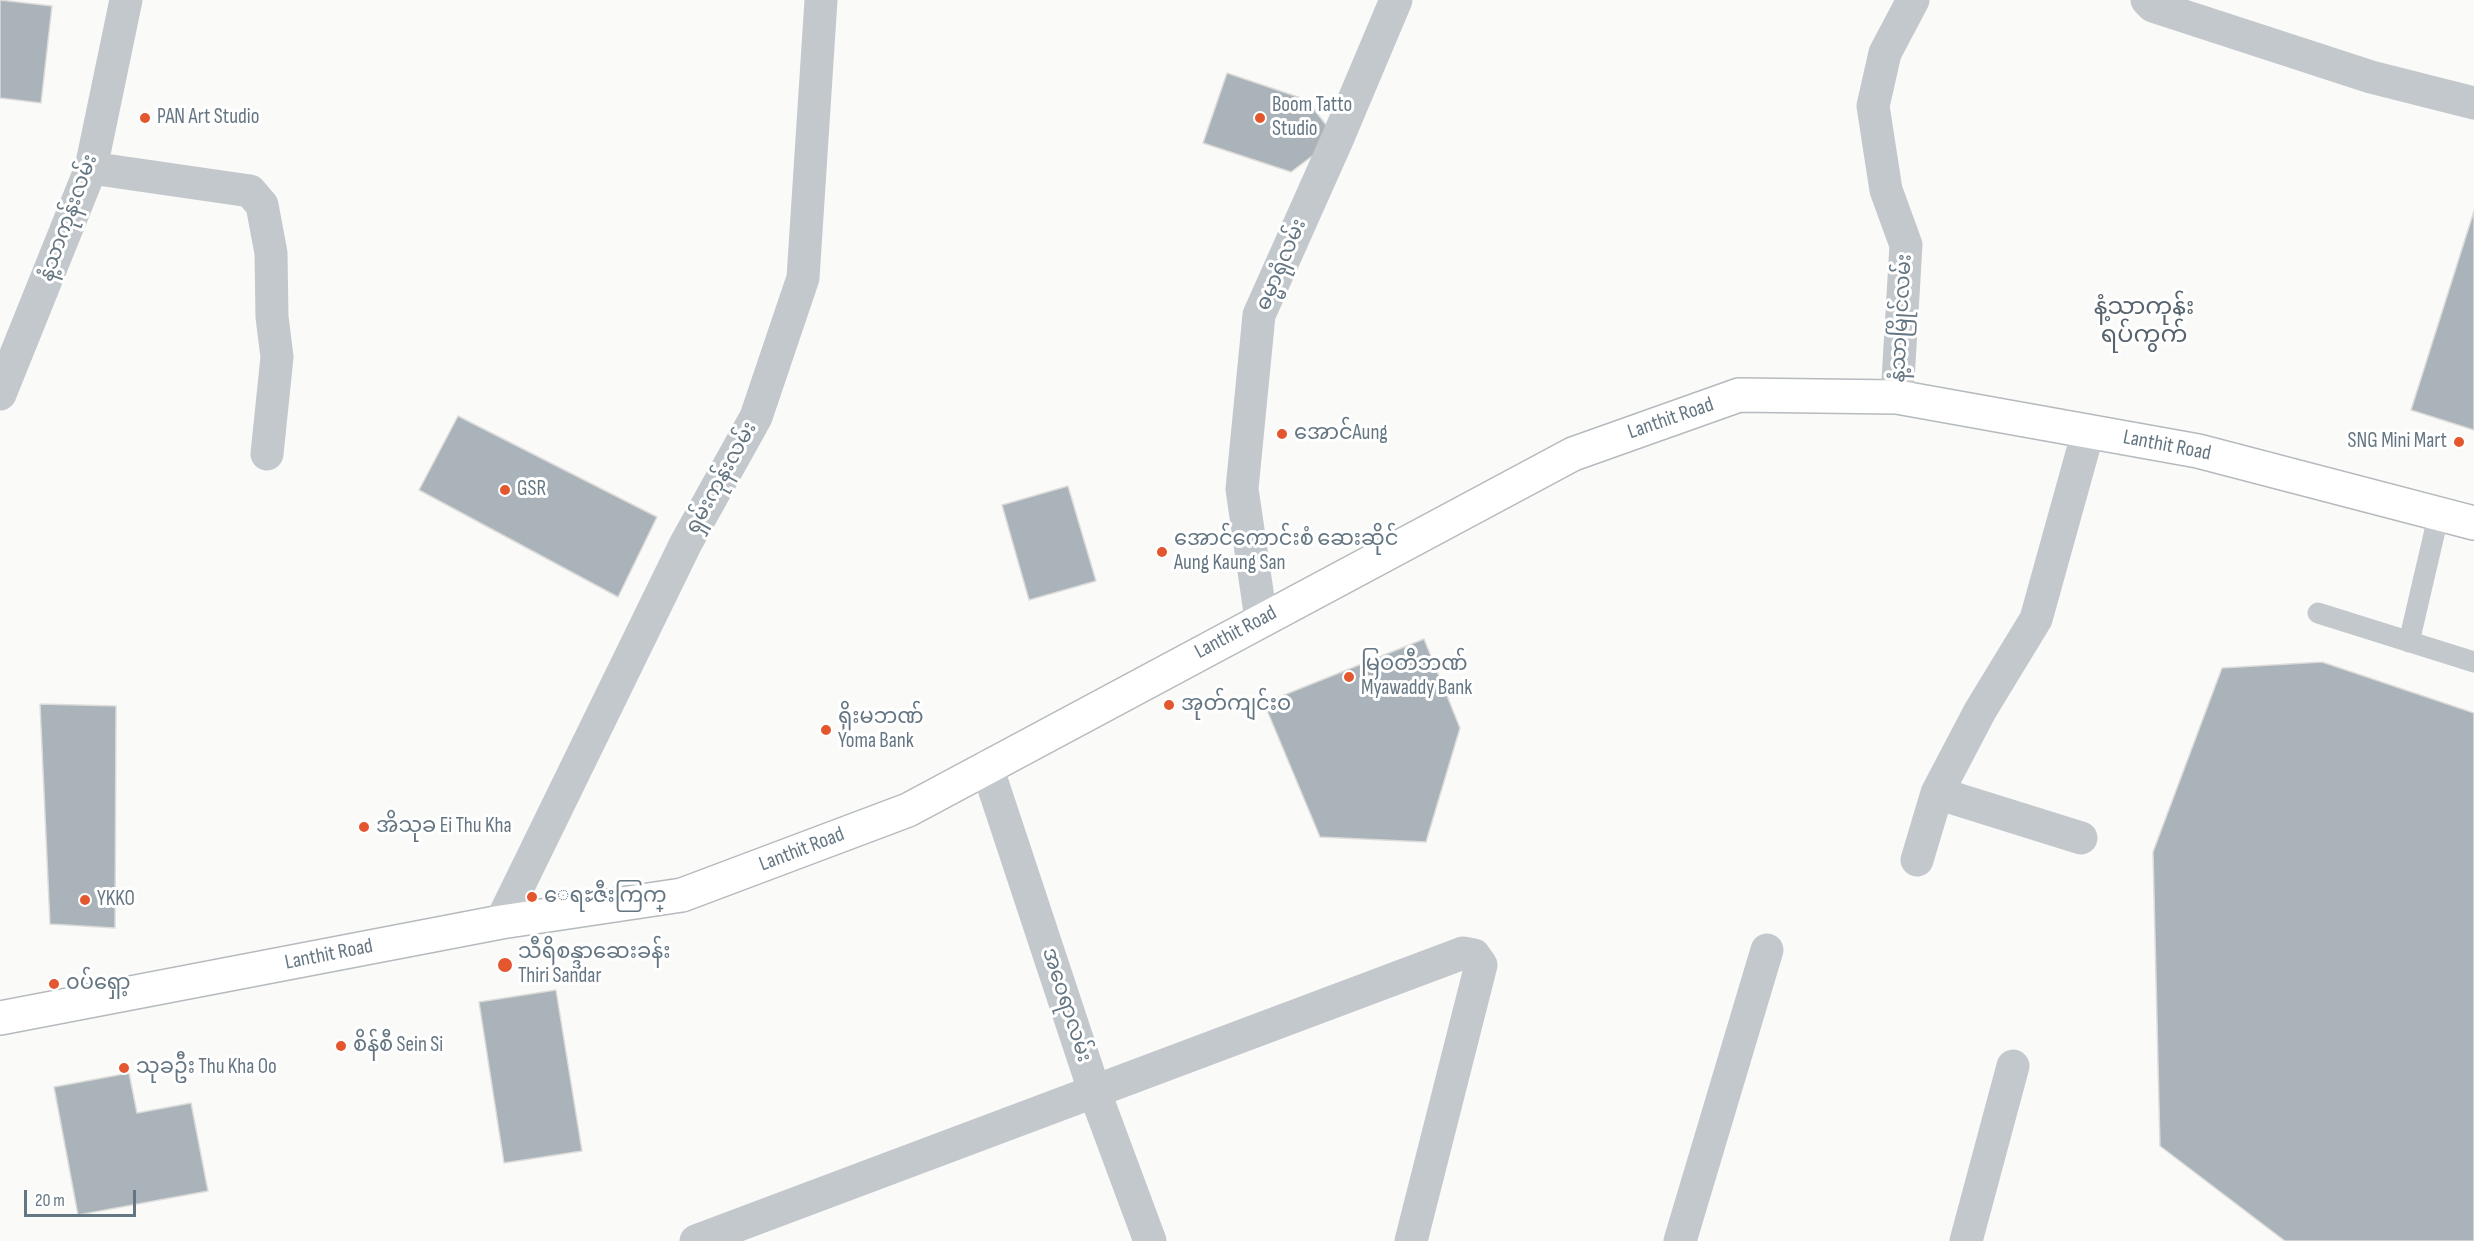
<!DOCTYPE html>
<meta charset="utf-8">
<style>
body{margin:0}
#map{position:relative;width:2474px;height:1241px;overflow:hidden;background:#fafaf8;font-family:"Sofia Sans Condensed",sans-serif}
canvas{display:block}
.scale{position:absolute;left:24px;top:1190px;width:112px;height:27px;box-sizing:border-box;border:3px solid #657683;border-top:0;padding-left:8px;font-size:18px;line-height:21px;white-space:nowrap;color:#657683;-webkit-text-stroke:4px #fff;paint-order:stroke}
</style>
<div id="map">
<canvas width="2474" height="1241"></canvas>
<div class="scale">20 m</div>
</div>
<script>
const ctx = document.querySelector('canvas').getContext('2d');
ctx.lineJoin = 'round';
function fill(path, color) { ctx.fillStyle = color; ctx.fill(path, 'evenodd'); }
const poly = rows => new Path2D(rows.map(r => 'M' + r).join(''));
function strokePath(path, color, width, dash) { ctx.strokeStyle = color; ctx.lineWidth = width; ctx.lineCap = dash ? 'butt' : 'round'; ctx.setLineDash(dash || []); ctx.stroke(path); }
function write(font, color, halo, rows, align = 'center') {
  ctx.font = font + ' "Sofia Sans Condensed","Noto Sans Myanmar",sans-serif'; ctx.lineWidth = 6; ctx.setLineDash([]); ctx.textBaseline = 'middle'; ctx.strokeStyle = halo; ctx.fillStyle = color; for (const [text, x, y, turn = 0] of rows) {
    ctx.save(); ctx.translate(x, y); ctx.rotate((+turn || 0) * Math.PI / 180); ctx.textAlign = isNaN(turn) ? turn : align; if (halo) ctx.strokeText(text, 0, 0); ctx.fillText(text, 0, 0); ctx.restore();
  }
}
const building = poly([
 [0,0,52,6,41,103,0,98,0,0],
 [1227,73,1307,100,1336,138,1291,172,1203,143,1227,73],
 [2474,211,2474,430,2411,410,2474,211],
 [458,416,657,517,618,597,419,490,458,416],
 [1068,486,1096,581,1029,600,1002,505,1068,486],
 [1424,639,1460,728,1426,842,1320,837,1264,703,1424,639],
 [2322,662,2474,713,2474,1241,2285,1241,2160,1146,2153,852,2222,668,2322,662],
 [40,704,116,706,115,928,50,924,40,704],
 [556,990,582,1151,504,1163,479,1002,556,990],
 [129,1073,137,1113,191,1103,208,1191,78,1215,54,1087,129,1073]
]);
const lane = poly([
 [2318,613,2474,662],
 [2409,642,2439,513]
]);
const street = poly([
 [2147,0,2153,6,2371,77,2474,103],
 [91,168,250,191,262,205,271,253,272,317,277,357,267,454],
 [0,394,91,168,126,0],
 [1897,397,1906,245,1886,190,1873,106,1885,53,1913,0],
 [1261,619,1242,489,1259,315,1337,140,1396,0],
 [987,767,1095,1093,1150,1241],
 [1937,793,2081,838],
 [1917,860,1937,793,1980,711,2036,619,2088,432],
 [501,922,686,543,756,417,803,278,821,0],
 [696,1241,1463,953,1474,955,1481,965,1411,1241],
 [1680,1241,1767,950],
 [1966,1241,2013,1066]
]);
const primary = poly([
 [0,1018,501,922,682,895,908,810,1573,454,1739,395,1897,397,2198,451,2474,523]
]);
const markers = [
 [145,118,6,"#e4572e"],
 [1260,118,6,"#e4572e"],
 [1282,434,6,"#e4572e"],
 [2459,442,6,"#e4572e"],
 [505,490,6,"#e4572e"],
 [1162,552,6,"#e4572e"],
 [1349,677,6,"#e4572e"],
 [1169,705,6,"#e4572e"],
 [826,730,6,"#e4572e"],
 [364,827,6,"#e4572e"],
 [532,897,6,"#e4572e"],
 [85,900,6,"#e4572e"],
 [505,965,8,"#e4572e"],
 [54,984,6,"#e4572e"],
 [341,1046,6,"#e4572e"],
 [124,1068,6,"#e4572e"]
];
const poiNames = [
 ["Boom Tatto",1272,106],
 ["Studio",1272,130],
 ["PAN Art Studio",157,118],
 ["အောင်Aung",1294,434],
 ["SNG Mini Mart",2447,442,"right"],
 ["GSR",517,490],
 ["အောင်ကောင်းစံ ဆေးဆိုင်",1174,540],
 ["Aung Kaung San",1174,564],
 ["မြဝတီဘဏ်",1361,665],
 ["Myawaddy Bank",1361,689],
 ["အုတ်ကျင်းဝ",1181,705],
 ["ရိုးမဘဏ်",838,718],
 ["Yoma Bank",838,742],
 ["အိသုခ Ei Thu Kha",376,827],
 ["ေရႊဇီးကြက္",544,897],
 ["YKKO",97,900],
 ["သီရိစန္ဒာဆေးခန်း",518,953],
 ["Thiri Sandar",518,977],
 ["၀ပ်ရှော့",66,984],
 ["စိန်စီ Sein Si",353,1046],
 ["သုခဦး Thu Kha Oo",136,1068]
];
const streetNames = [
 ["နံ့သာကုန်းလမ်း",69,218,-70],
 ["ဓမ္မာရုံလမ်း",1282,265,-67],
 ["နံ့သာမြိုင်လမ်း",1902,318,-87],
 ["Lanthit Road",1671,419,-19],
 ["Lanthit Road",2167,446,11],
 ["ရှမ်းကုန်းလမ်း",722,478,-61],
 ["Lanthit Road",1236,633,-28],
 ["Lanthit Road",802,850,-21],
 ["Lanthit Road",329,955,-11],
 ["အဝေရာလမ်း",1066,1005,72]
];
const quarterNames = [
 ["နံ့သာကုန်း",2144,308],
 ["ရပ်ကွက်",2144,336]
];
fill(building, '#aab3b9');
strokePath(building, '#dcdcda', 1.5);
strokePath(primary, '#b5babe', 36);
strokePath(lane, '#c3c8cc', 21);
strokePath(street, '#c3c8cc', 33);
strokePath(primary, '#fff', 33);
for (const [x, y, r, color] of markers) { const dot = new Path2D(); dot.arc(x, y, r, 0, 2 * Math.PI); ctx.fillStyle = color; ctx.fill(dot); strokePath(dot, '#fff', 2); }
write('21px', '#657683', '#fff', poiNames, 'left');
write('21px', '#657683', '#fff', streetNames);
write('24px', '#57646e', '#fff', quarterNames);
</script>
